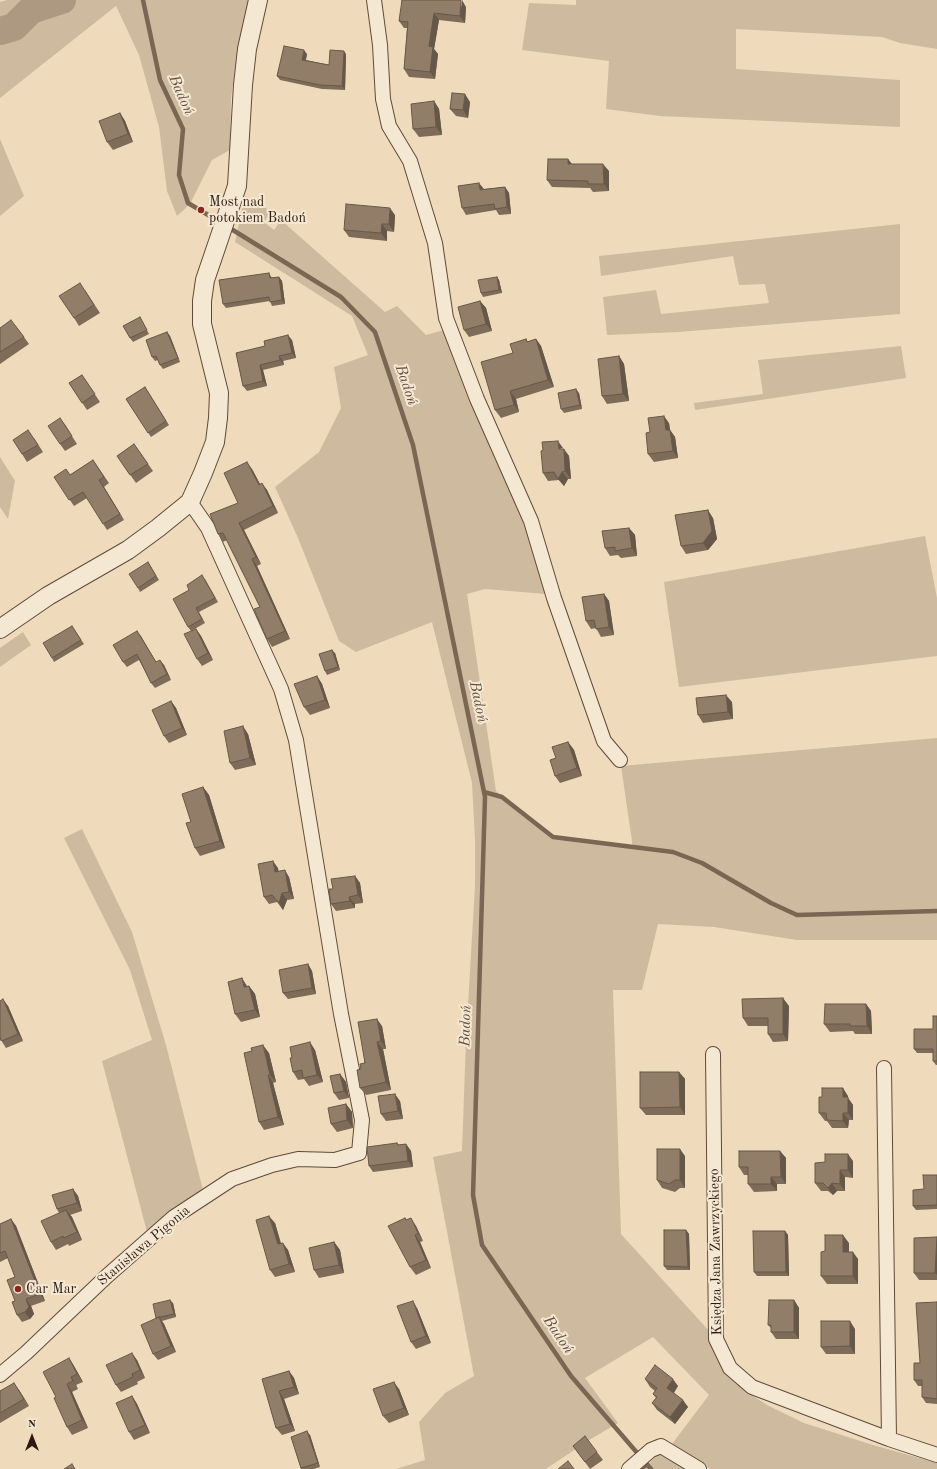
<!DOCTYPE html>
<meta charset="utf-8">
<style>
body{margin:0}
#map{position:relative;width:937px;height:1469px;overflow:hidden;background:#efdbbc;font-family:"Old Standard TT",serif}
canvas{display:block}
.north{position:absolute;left:12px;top:1417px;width:40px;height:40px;-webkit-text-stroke:3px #f5e8d3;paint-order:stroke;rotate:0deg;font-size:11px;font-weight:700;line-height:16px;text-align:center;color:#2d1a0e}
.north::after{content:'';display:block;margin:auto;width:14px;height:18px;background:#2d1a0e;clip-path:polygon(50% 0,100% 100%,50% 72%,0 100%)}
</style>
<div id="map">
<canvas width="937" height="1469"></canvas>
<div class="north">N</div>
</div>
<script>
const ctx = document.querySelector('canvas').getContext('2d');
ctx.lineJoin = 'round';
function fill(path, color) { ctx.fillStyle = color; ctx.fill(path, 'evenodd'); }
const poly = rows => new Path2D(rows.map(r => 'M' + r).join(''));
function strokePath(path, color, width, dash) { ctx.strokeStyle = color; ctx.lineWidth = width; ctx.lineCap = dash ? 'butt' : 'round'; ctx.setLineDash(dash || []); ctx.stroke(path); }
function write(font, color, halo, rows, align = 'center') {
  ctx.font = font + ' "Old Standard TT",serif'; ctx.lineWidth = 4; ctx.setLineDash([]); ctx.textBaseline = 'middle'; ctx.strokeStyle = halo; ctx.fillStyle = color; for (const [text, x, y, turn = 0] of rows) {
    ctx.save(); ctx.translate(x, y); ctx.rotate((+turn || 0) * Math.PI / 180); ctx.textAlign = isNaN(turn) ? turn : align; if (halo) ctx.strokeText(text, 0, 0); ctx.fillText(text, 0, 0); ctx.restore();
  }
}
const green = poly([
 [7,0,249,0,238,48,231,98,230,150,212,160,190,204,177,216,167,191,159,127,139,55,116,6,0,98,0,2],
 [576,0,937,0,937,49,900,43,882,37,736,29,736,69,900,80,900,127,660,116,606,109,609,61,522,50,529,3,576,5],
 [0,139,24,196,0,216],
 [245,196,263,206,271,212,264,222,274,230,281,220,385,312,397,306,426,335,444,330,523,521,546,594,485,589,467,594,496,791,553,837,633,848,621,766,937,738,937,940,797,940,714,927,658,924,642,990,613,990,621,1234,711,1333,725,1371,744,1390,767,1405,804,1423,873,1445,937,1463,937,1469,710,1469,672,1444,709,1395,653,1337,585,1378,618,1423,589,1440,546,1469,396,1469,425,1460,419,1422,445,1393,474,1376,433,1157,462,1151,466,1039,475,886,475,840,472,783,432,622,356,652,339,641,298,538,275,487,319,452,341,408,334,367,368,355,352,316,235,242],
 [900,224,900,314,679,332,607,335,603,297,656,290,661,314,769,303,765,284,739,285,733,256,601,276,599,256],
 [901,346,906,378,695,410,694,403,763,394,758,360],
 [0,457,15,481,8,519,0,507],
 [925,536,937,598,937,656,679,687,664,582],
 [23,632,31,645,0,667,0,648],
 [82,829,132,932,166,1045,203,1190,147,1232,102,1061,152,1040,130,970,64,838],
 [658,1454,668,1455,689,1469,644,1469]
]);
const stream = poly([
 [143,0,160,80,183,129,179,175,188,203,220,222],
 [228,227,341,297,375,332,413,445,485,797,473,1195,482,1245,571,1376,651,1469],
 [484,792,502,797,553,837,673,852,702,863,771,903,797,915,937,911],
 [641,1469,647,1464]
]);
const river = poly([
 [0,31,14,27,31,10,62,0]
]);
const minor = poly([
 [374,0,380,45,383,99,389,126,410,161,435,243,446,318,477,399,531,521,554,598,604,741,620,760],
 [713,1054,716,1339,730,1368,752,1387,889,1439,937,1455],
 [884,1068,889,1439],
 [0,1375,26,1353,107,1276,174,1217,232,1179,272,1165,298,1159,335,1160,359,1153,362,1120,341,1014,296,740,281,689,208,528,190,502],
 [629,1469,651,1450,661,1446,699,1469]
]);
const tertiary = poly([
 [0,629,48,596,128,550,158,528,190,502,203,473,215,442,218,418,219,393,202,324,202,301,205,280,237,186,243,85,247,49,258,0]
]);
const wall = poly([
 [466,7,465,23,439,20,434,49,438,54,435,79,409,77,404,69,407,28,404,28,399,21],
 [307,54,306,60,329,65,346,54,345,90,322,89,280,80,277,76],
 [434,101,439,109,442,135,419,137,413,129],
 [470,102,468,118,456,116,450,109],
 [120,113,125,121,133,142,113,150,107,142],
 [568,159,572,164,609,171,609,191,593,192,590,188,552,187,547,180],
 [505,187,509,193,511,214,499,215,496,210,466,215,462,208,484,189],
 [395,215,394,232,387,231,387,241,349,237,344,230],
 [269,273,272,278,279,277,282,281,285,304,272,306,270,301,226,308,223,304],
 [497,277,499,280,502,293,483,297,481,293],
 [85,290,100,313,79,326,74,318],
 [480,301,486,308,492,331,469,337,464,330],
 [140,317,149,334,133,342,130,338],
 [0,328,24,337,29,344,0,364],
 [167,332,170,336,180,362,163,369,160,365,158,360,155,361,152,357],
 [526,339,528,342,536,339,541,346,554,387,516,399,519,412,501,418,495,410,513,353],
 [292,340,296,358,283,361,284,365,263,370,267,386,247,391,243,386,236,353],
 [619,356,624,364,629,401,607,404,602,396],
 [82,375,100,402,87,410,69,383],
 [145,387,169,425,151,437,126,399],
 [579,393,582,409,564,413,561,409],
 [60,418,77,444,65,451,60,444],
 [669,423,670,430,675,437,678,458,654,462,648,454,650,432],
 [34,438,43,452,27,462,22,454],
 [134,444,153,471,136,483,117,456],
 [563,449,569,456,571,479,568,479,564,486,559,480,548,481,543,473],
 [93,460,109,483,104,487,124,520,107,530,87,498,74,506,54,477,70,475],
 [252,469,260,484,267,490,278,513,244,530,261,564,257,566,290,639,272,647,267,639,260,607,227,540,223,542,218,534,238,503],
 [713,518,717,539,708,550,686,554,681,546],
 [629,528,635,535,637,556,621,558,618,555,610,556,605,548],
 [148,562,159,580,140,592,138,588],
 [205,579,218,602,199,612,205,623,191,631,188,627,189,590],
 [604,594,609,601,614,635,601,637,596,628,591,629,586,621],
 [72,626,84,644,54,662,52,658],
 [196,629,201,636,213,660,202,666,197,659],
 [137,631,156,662,164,665,171,680,155,688,151,683,139,660,127,667,123,662],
 [335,653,340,670,327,675,325,671],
 [317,676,322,684,330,708,310,715,304,707],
 [171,701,176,708,187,735,169,743,164,736],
 [732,702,733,719,703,723,698,715],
 [248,734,256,765,235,770,230,763],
 [568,742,574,750,582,776,560,783,555,776,556,758],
 [203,787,209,795,225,848,200,856,195,848,191,822],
 [278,868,278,871,289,877,294,899,287,900,283,910,277,902,269,904,264,897],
 [355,876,360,883,363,903,355,904,355,908,336,911,331,904,333,889],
 [308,964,312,971,316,994,288,999,283,993],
 [247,986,249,986,255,994,260,1017,241,1022,235,1014],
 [0,1001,8,1006,23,1041,6,1048,1,1040,0,1041],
 [866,1004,871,1011,872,1034,855,1034,853,1031,830,1032,824,1024],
 [789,1006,788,1041,773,1042,768,1034,768,1026,748,1026,743,1018],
 [937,1016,937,1065,936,1065,933,1061,933,1053,917,1053,914,1049,933,1029],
 [382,1026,386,1049,383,1049,391,1090,366,1095,360,1088,361,1069],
 [315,1050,323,1082,309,1086,304,1079,298,1080,293,1072],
 [269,1053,276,1082,273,1083,284,1125,264,1130,259,1122],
 [679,1072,685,1079,685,1115,646,1115,640,1108],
 [340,1074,346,1082,349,1098,339,1100,334,1093],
 [848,1096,848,1098,853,1105,853,1120,849,1120,848,1128,832,1128,827,1121,825,1121,819,1113],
 [400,1101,403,1119,386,1121,381,1114],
 [346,1104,352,1112,353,1128,337,1132,331,1124],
 [397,1143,399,1145,406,1144,411,1151,413,1167,373,1172,369,1166],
 [780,1151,786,1158,786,1184,777,1184,777,1191,754,1192,748,1184,748,1175,744,1175,739,1167],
 [685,1156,685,1188,680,1188,675,1192,662,1188,657,1180],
 [853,1161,853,1178,845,1177,845,1191,837,1191,833,1195,828,1191,821,1191,815,1183],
 [937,1175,937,1209,916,1210,913,1206,924,1189],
 [73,1189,78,1196,82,1211,70,1215,72,1217,82,1240,69,1246,68,1244,56,1250,51,1242,59,1213,57,1209],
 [405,1218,406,1220,416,1226,423,1241,420,1242,431,1268,416,1275,410,1267],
 [11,1219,16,1226,45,1301,31,1306,34,1314,30,1319,22,1322,17,1315,15,1301,15,1277,8,1258,0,1262,0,1224],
 [275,1223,281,1243,288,1250,295,1272,275,1277,270,1270],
 [686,1230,689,1234,690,1270,667,1270,664,1266],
 [785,1231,788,1235,789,1276,757,1276,754,1272],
 [937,1238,937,1280,919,1280,914,1273],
 [334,1242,340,1250,344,1273,319,1278,314,1270],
 [849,1243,849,1252,858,1259,858,1284,827,1284,821,1276,825,1251],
 [794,1300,799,1308,799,1339,776,1339,771,1332,771,1328,768,1325],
 [937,1302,937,1404,926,1403,922,1397,922,1386,918,1386,914,1380,920,1363],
 [173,1303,176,1317,162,1321,164,1324,176,1352,158,1360,153,1354,156,1318],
 [417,1308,431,1343,416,1349,411,1342],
 [855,1329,855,1354,826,1354,821,1347],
 [69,1358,74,1366,83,1382,76,1385,78,1389,72,1392,88,1428,72,1435,67,1427,56,1397],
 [137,1360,145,1378,137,1382,138,1384,121,1392,116,1385],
 [289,1371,294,1378,299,1394,284,1399,295,1431,282,1435,276,1428,262,1379],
 [645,1379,678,1386,674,1393,688,1407,675,1424,657,1410,652,1403,656,1398,653,1394,655,1391,650,1387],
 [399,1389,409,1415,389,1423,383,1416],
 [19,1390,29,1406,0,1423,0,1391],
 [132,1396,137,1404,150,1433,134,1440,129,1432],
 [310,1435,320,1467,314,1469,301,1469,291,1437],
 [573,1446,597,1452,603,1460,590,1469]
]);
const shadedWall = poly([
 [462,0,466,7,465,23,460,16],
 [434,13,439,20,434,49,438,54,435,79,430,72,429,46],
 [304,50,307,54,305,63,302,60],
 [344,51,346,54,345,90,342,86],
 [465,94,470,102,468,118,463,110],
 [434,101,439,109,442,135,436,127],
 [120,113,125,121,133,142,128,134],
 [568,159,574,167,568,164],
 [603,164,609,171,609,191,604,184],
 [479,183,484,189,480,190],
 [505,187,509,193,511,214,507,207],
 [390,208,395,215,394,232,389,224],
 [382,224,387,231,387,241,381,233],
 [279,277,282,281,285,304,282,300],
 [497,277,499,280,502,293,499,290],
 [480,301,486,308,492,331,486,324],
 [167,332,170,336,180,362,178,358],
 [288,335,292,340,296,358,292,353],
 [536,339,541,346,554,387,548,380],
 [279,356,283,361,284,365,280,360],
 [619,356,624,364,629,401,623,394],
 [260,365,263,370,267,386,263,381],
 [576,389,579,393,582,409,580,405],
 [510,391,516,399,519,412,514,405],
 [664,416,669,423,670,430,675,437,678,458,673,451,666,430],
 [60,418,66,426,77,444,72,436],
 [558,441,563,448,559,449],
 [564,449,569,456,571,479,565,471],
 [247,462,252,469,264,492,259,485],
 [562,472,568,479,564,486,558,479],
 [99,480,104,487,124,520,120,514],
 [262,483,267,490,278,513,273,506],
 [708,510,713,518,717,539,708,550,703,543],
 [239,523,244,530,261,564,256,557],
 [629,528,635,535,637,556,632,548],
 [252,559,257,566,290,639,285,631],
 [604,594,609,601,614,635,609,627],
 [196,629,201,636,213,660,208,653],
 [137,631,141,636,159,667,156,662],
 [332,650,335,653,340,670,338,667],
 [160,660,164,665,171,680,167,674],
 [317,676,322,684,330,708,325,700],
 [726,695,732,702,733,719,728,712],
 [171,701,176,708,187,735,182,728],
 [243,726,248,734,256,765,250,758],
 [568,742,574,750,582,776,577,768],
 [203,787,209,795,225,848,220,841],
 [273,861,278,868,280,878,275,872],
 [285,870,289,877,294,899,289,892],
 [355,876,360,883,363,903,358,895],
 [282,893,287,900,283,910,279,903],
 [349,897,355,904,355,908,350,901],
 [308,964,312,971,316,994,312,988],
 [242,978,247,986,249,995,244,987],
 [249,986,255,994,260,1017,255,1010],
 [783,998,789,1006,788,1041,783,1034],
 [3,999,8,1006,23,1041,18,1034],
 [866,1004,871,1011,872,1034,867,1026],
 [377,1019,382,1026,386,1049,381,1041],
 [310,1042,315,1050,323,1082,317,1075],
 [377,1042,383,1049,391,1090,386,1082],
 [263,1045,269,1053,276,1082,270,1075],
 [679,1072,685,1079,685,1115,680,1107],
 [340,1074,346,1082,349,1098,344,1091],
 [268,1075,273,1083,284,1125,278,1117],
 [843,1088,848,1096,848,1098,853,1105,853,1120,848,1113,843,1097],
 [395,1094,400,1101,403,1119,398,1111],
 [346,1104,352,1112,353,1128,347,1120],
 [843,1113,849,1120,848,1128,843,1121],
 [406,1144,411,1151,413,1167,408,1161],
 [680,1149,685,1156,685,1188,680,1180],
 [780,1151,786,1158,786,1184,781,1177],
 [848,1154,853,1161,853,1178,848,1170],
 [840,1170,845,1177,845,1191,840,1184],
 [771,1177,777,1184,777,1191,771,1184],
 [832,1183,837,1191,833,1195,828,1188],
 [73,1189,78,1196,82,1211,77,1203],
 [66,1210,72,1217,82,1240,77,1232],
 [269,1216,275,1223,283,1252,278,1244],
 [411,1218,416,1226,423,1241,418,1233],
 [11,1219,16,1226,45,1301,40,1294],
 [686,1230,689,1234,690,1270,688,1267],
 [785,1231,788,1235,789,1276,786,1272],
 [415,1235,420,1242,431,1268,426,1260],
 [843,1235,849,1243,849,1259,843,1252],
 [937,1237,937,1275,935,1273],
 [334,1242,340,1250,344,1273,339,1265],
 [283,1243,288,1250,295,1272,289,1264],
 [853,1252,858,1259,858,1284,853,1276],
 [26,1299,31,1306,34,1314,30,1319,25,1312],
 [170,1300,173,1303,176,1317,174,1314],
 [794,1300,799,1308,799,1339,794,1332],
 [413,1301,417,1308,431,1343,426,1336],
 [159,1317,164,1324,176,1352,171,1346],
 [850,1321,855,1329,855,1354,850,1346],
 [132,1353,137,1360,145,1378,140,1370],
 [69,1358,74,1366,83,1382,77,1374],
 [289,1371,294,1378,299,1394,294,1387],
 [71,1377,76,1385,78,1389,73,1381],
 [673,1379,678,1386,672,1395,667,1388],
 [394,1382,399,1389,409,1415,404,1408],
 [14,1383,19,1390,29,1406,24,1399],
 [67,1384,72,1392,88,1428,82,1420],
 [279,1391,284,1399,295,1431,290,1424],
 [132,1396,137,1404,150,1433,145,1425],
 [683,1400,688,1407,675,1424,670,1417],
 [307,1431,310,1435,320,1467,318,1463]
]);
const building = poly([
 [402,0,461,0,460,16,434,13,429,46,433,47,430,72,404,69,408,22,399,21,402,0],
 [284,46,304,50,302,60,329,65,330,50,344,51,342,86,320,85,277,76,284,46],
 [452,93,465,94,463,110,450,109,452,93],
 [434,101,436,127,413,129,411,104,434,101],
 [120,113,128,134,107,142,99,121,120,113],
 [548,159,568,159,568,164,603,164,604,184,588,184,588,181,547,180,548,159],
 [479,183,480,190,505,187,507,207,495,209,494,204,462,208,458,186,479,183],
 [346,204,390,208,389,224,382,224,381,233,344,230,346,204],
 [269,273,270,278,279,277,282,300,270,302,269,297,223,304,219,280,269,273],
 [497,277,499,290,481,293,478,280,497,277],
 [80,283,94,305,74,318,59,296,80,283],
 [480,301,486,324,464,330,458,307,480,301],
 [140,317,147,330,130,338,123,326,140,317],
 [11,320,24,337,0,352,0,328,11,320],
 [167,332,178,358,160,365,156,356,152,357,146,340,167,332],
 [288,335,292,353,279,356,280,360,260,365,263,381,243,386,236,353,265,346,264,341,288,335],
 [526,339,527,342,536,339,548,380,510,391,514,405,495,410,481,362,513,353,510,344,526,339],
 [619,356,623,394,602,396,598,359,619,356],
 [82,375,95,394,82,403,69,383,82,375],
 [145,387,166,421,148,433,126,399,145,387],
 [576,389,580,405,561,409,558,393,576,389],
 [664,416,666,430,670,430,673,451,648,454,646,433,650,432,648,418,664,416],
 [60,418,72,436,60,444,48,426,60,418],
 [28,430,38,445,22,454,13,440,28,430],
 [558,441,559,449,564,449,565,471,562,472,558,479,554,472,543,473,541,451,543,450,542,442,558,441],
 [134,444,148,464,130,475,117,456,134,444],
 [93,460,104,477,99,480,120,514,103,524,83,492,69,500,54,477,66,469,70,475,93,460],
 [247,462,259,485,262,483,273,506,239,523,256,557,252,559,285,631,267,639,254,609,260,607,223,533,218,534,210,514,238,503,224,473,247,462],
 [708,510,712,531,703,543,681,546,675,515,708,510],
 [629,528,632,548,615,551,615,547,605,548,602,531,629,528],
 [148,562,156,576,138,588,129,574,148,562],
 [202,575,215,598,196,608,202,619,188,627,173,599,189,590,187,585,202,575],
 [604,594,609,627,596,629,594,620,586,621,582,597,604,594],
 [72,626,81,640,52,658,43,643,72,626],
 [196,629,208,653,197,659,184,634,196,629],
 [137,631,156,662,160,660,167,674,151,683,137,654,123,662,113,645,137,631],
 [332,650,338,667,325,671,319,654,332,650],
 [317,676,325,700,304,707,294,684,317,676],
 [726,695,728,712,698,715,696,698,726,695],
 [171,701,182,728,164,736,152,710,171,701],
 [243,726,250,758,230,763,224,731,243,726],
 [568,742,577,768,555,776,550,760,556,758,552,747,568,742],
 [203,787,220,841,195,848,186,823,191,822,182,794,203,787],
 [273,861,275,872,285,870,289,892,282,893,279,903,272,895,264,897,258,864,273,861],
 [355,876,358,895,349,897,350,901,331,904,329,889,333,889,331,879,355,876],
 [308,964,312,988,283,993,279,970,308,964],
 [242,978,244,987,249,986,255,1010,235,1014,228,982,242,978],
 [783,998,783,1034,768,1034,768,1018,743,1018,742,999,783,998],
 [3,999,18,1034,2,1041,0,1037,0,1001,3,999],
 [825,1004,866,1004,867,1026,850,1026,850,1024,824,1024,825,1004],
 [933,1016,937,1016,937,1061,933,1061,933,1049,914,1049,914,1029,933,1029,933,1016],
 [377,1019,381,1041,377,1042,386,1082,360,1088,357,1070,361,1069,360,1064,365,1063,358,1022,377,1019],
 [310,1042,317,1075,303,1078,302,1070,293,1072,290,1058,292,1058,290,1047,310,1042],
 [263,1045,270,1075,268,1075,278,1117,259,1122,244,1053,252,1051,251,1048,263,1045],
 [640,1072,679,1072,680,1107,640,1108,640,1072],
 [340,1074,344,1091,334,1093,330,1076,340,1074],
 [822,1088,843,1088,843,1097,848,1097,848,1113,843,1113,843,1121,827,1120,826,1113,819,1113,819,1097,822,1097,822,1088],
 [395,1094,398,1111,381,1114,378,1096,395,1094],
 [346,1104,347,1120,331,1124,328,1108,346,1104],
 [397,1143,398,1145,406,1144,408,1161,369,1166,367,1147,397,1143],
 [657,1149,680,1149,680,1180,675,1180,669,1184,657,1180,657,1149],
 [739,1151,780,1151,781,1177,771,1177,771,1184,748,1184,748,1167,739,1167,739,1151],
 [825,1154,848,1154,848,1170,840,1170,840,1184,832,1183,828,1188,823,1183,815,1183,815,1163,825,1162,825,1154],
 [923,1175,937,1175,937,1205,913,1206,913,1190,924,1189,923,1175],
 [73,1189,77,1203,57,1209,52,1195,73,1189],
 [66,1210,77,1232,64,1238,63,1236,51,1242,41,1221,66,1210],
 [269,1216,278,1244,283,1243,289,1264,270,1270,256,1220,269,1216],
 [405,1218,406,1220,411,1218,418,1233,415,1235,426,1260,410,1267,388,1226,405,1218],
 [11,1219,40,1294,26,1299,29,1307,25,1312,17,1315,12,1302,15,1301,7,1280,15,1277,5,1251,0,1253,0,1224,11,1219],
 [664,1230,686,1230,688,1267,664,1266,664,1230],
 [753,1231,785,1231,786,1272,754,1272,753,1231],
 [825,1235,843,1235,843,1252,853,1252,853,1276,821,1276,821,1252,825,1251,825,1235],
 [937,1237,935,1273,914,1273,914,1238,937,1237],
 [334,1242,339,1265,314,1270,309,1248,334,1242],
 [170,1300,174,1314,156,1318,153,1304,170,1300],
 [769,1300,794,1300,794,1332,771,1332,771,1325,768,1325,769,1300],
 [413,1301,426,1336,411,1342,397,1306,413,1301],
 [937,1302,937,1399,922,1397,922,1380,914,1380,914,1363,920,1363,916,1303,937,1302],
 [159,1317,171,1346,153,1354,141,1325,159,1317],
 [821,1321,850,1321,850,1346,821,1347,821,1321],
 [132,1353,140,1370,132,1374,133,1377,116,1385,106,1365,132,1353],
 [69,1358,77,1374,71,1377,73,1381,67,1384,82,1420,67,1427,54,1398,56,1397,43,1372,69,1358],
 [655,1365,673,1379,667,1388,683,1400,670,1417,652,1403,657,1397,653,1394,657,1388,645,1379,655,1365],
 [289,1371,294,1387,279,1391,290,1424,276,1428,262,1379,289,1371],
 [394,1382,404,1408,383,1416,373,1389,394,1382],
 [14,1383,24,1399,0,1413,0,1391,14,1383],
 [132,1396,145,1425,129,1432,116,1403,132,1396],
 [307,1431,318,1463,301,1468,291,1437,307,1431],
 [585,1436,597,1452,585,1462,573,1446,585,1436],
 [568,1461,574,1469,558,1469,568,1461],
 [72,1464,75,1469,64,1469,72,1464]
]);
const markers = [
 [201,210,4,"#8f2418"],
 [18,1289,4,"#8f2418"]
];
const poiNames = [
 ["Most nad",209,202],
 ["potokiem Badoń",209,218],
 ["Car Mar",26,1289]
];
const streetNames = [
 ["Stanisława Pigonia",144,1246,-40],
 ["Księdza Jana Zawrzyckiego",716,1252,-91]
];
const waterNames = [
 ["Badoń",181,95,66],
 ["Badoń",406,385,71],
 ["Badoń",478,702,78],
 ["Badoń",466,1026,-88],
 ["Badoń",558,1335,56]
];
fill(green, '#ceba9e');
strokePath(stream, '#7a6653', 4.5);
strokePath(river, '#ad9981', 28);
strokePath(minor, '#5e4a3a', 16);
strokePath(tertiary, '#5e4a3a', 20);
strokePath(minor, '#f5e8d3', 14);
strokePath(tertiary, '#f5e8d3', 18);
fill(wall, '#7e6c59');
fill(shadedWall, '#665849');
fill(building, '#927e68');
strokePath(building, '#665849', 1);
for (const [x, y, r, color] of markers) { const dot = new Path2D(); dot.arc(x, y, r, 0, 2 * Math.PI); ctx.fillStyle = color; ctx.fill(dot); strokePath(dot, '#f5e8d3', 1.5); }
write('14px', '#2d1a0e', '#f5e8d3', poiNames, 'left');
write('14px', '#2d1a0e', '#f5e8d3', streetNames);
write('italic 15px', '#604d3c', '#f5e8d3', waterNames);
</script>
